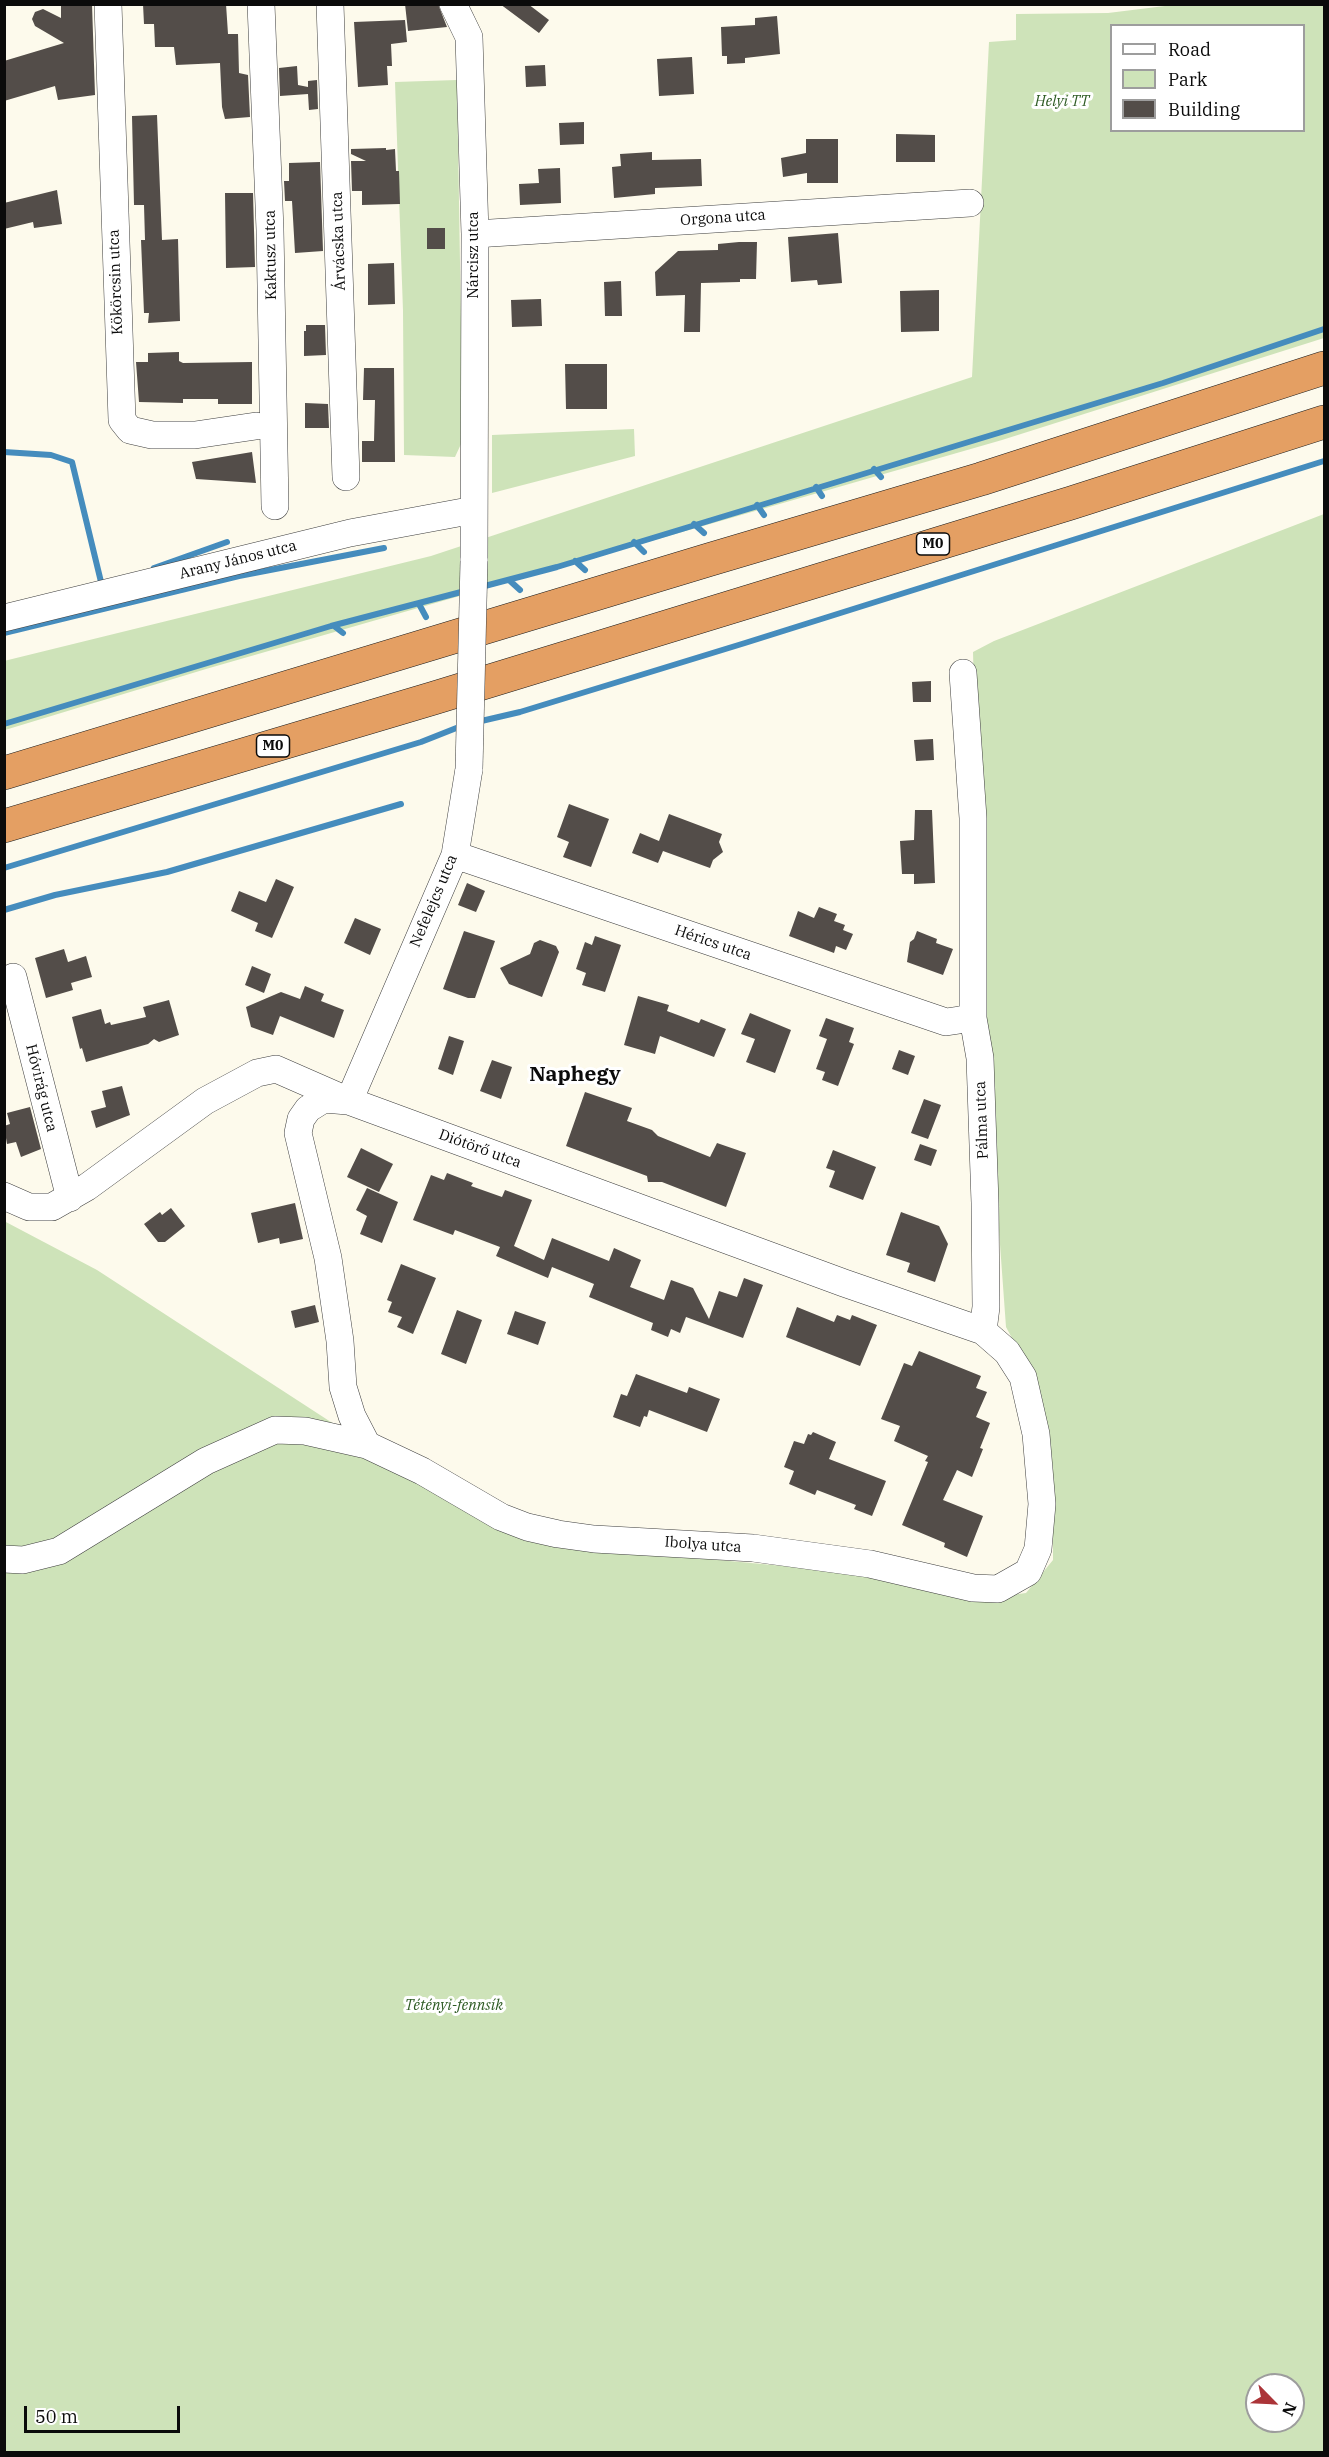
<!DOCTYPE html>
<meta charset="utf-8">
<style>
body{margin:0}
#map{position:relative;width:1329px;height:2457px;overflow:hidden;background:#fdfaec;font-family:"IBM Plex Serif",serif}
canvas{display:block}
.frame{position:absolute;inset:0;border:6px solid #0b0b0b;pointer-events:none}
.legend{position:absolute;left:1110px;top:24px;width:195px;height:108px;box-sizing:border-box;background:#fff;border:2px solid #9d9d9d;margin:0;padding:8px 10px;list-style:none;font-size:18px;color:#0b0b0b}
.legend li{display:flex;align-items:center;gap:12px;height:30px}
.legend b{width:30px;border:2px solid #9d9d9d}
.north{position:absolute;left:1245px;top:2373px;width:60px;height:60px;box-sizing:border-box;background:#fff;border:2px solid #9d9d9d;border-radius:50%;rotate:114deg;font-size:16px;font-weight:700;line-height:24px;text-align:center;color:#0b0b0b}
.north::after{content:'';display:block;margin:auto;width:21px;height:27px;background:#ab3438;clip-path:polygon(50% 0,100% 100%,50% 72%,0 100%)}
.scale{position:absolute;left:24px;top:2406px;width:156px;height:27px;box-sizing:border-box;border:3px solid #0b0b0b;border-top:0;padding-left:8px;font-size:18px;line-height:21px;white-space:nowrap;color:#0b0b0b;-webkit-text-stroke:4px #fff;paint-order:stroke}
</style>
<div id="map">
<canvas width="1329" height="2457"></canvas>
<div class="frame"></div>
<ul class="legend">
<li><b style="height:8px;background:#fff"></b>Road</li>
<li><b style="height:16px;background:#cee3b9"></b>Park</li>
<li><b style="height:16px;background:#534d49"></b>Building</li>
</ul>
<div class="north">N</div>
<div class="scale">50 m</div>
</div>
<script>
const ctx = document.querySelector('canvas').getContext('2d');
ctx.lineJoin = 'round';
function fill(path, color) { ctx.fillStyle = color; ctx.fill(path, 'evenodd'); }
const poly = rows => new Path2D(rows.map(r => 'M' + r).join(''));
function strokePath(path, color, width, dash) { ctx.strokeStyle = color; ctx.lineWidth = width; ctx.lineCap = dash ? 'butt' : 'round'; ctx.setLineDash(dash || []); ctx.stroke(path); }
function write(font, color, halo, rows, align = 'center') {
  ctx.font = font + ' "IBM Plex Serif",serif'; ctx.lineWidth = 6; ctx.setLineDash([]); ctx.textBaseline = 'middle'; ctx.strokeStyle = halo; ctx.fillStyle = color; for (const [text, x, y, turn = 0] of rows) {
    ctx.save(); ctx.translate(x, y); ctx.rotate((+turn || 0) * Math.PI / 180); ctx.textAlign = isNaN(turn) ? turn : align; if (halo) ctx.strokeText(text, 0, 0); ctx.fillText(text, 0, 0); ctx.restore();
  }
}
const green = poly([
 [1181,4,1324,5,1324,338,1002,440,206,669,5,730,4,661,431,556,972,377,989,42,1016,40,1016,14,1108,13],
 [1112,26,1304,26,1304,130,1112,130],
 [457,80,461,324,461,444,455,457,404,455,403,311,395,82],
 [634,429,635,456,492,493,492,435],
 [1324,514,1324,2452,5,2452,4,1221,97,1270,337,1426,535,1543,805,1568,808,1563,989,1598,1026,1593,1053,1560,1053,1467,1034,1379,1006,1327,982,997,973,652,994,641],
 [1257,2385,1293,2385,1293,2421,1257,2421]
]);
const stream = poly([
 [4,452,51,455,72,462,102,586],
 [874,469,881,477],
 [816,487,822,496],
 [757,505,764,515],
 [694,524,704,533],
 [634,542,644,552],
 [575,561,585,570],
 [154,568,227,542],
 [509,580,520,590],
 [481,587,557,567,1163,383,1324,329],
 [419,604,426,617],
 [334,626,343,633],
 [4,633,239,576,384,548],
 [477,722,520,712,745,643,1324,461],
 [4,724,331,626,465,591],
 [4,868,421,742,464,725],
 [4,910,55,895,167,872,401,804]
]);
const building = poly([
 [61,4,92,4,95,95,58,100,55,86,4,101,4,61,64,43,35,26,32,19,35,12,43,9,61,18],
 [143,4,226,4,228,34,238,34,239,73,248,75,250,117,225,119,222,107,220,63,176,65,174,47,155,47,154,24,144,24],
 [405,4,438,4,447,27,408,31],
 [500,4,528,4,549,20,539,33],
 [777,16,780,54,745,58,745,63,727,64,727,56,722,56,721,27,755,25,755,18],
 [405,20,407,42,391,44,392,66,387,66,388,85,358,87,354,22],
 [692,57,694,94,659,96,657,59],
 [545,65,546,86,526,87,525,66],
 [297,66,298,85,308,87,308,81,317,80,318,109,309,110,308,94,280,96,279,68],
 [157,115,162,240,178,239,180,321,148,323,149,313,144,313,141,240,145,240,144,205,134,205,132,116],
 [584,122,584,144,560,145,559,123],
 [896,134,935,135,935,162,896,162],
 [806,139,838,139,838,183,807,183,807,173,783,177,781,158,806,153],
 [386,148,386,150,395,149,396,171,399,171,400,204,362,205,362,191,352,191,351,161,366,161,351,154,351,149],
 [652,152,652,160,701,159,702,186,655,188,655,194,614,198,612,167,621,166,620,154],
 [320,162,323,251,295,253,292,201,285,201,284,181,289,181,289,163],
 [560,168,561,203,520,205,519,184,539,183,538,169],
 [57,190,62,224,34,228,33,222,4,229,4,203],
 [225,193,253,193,255,267,226,268],
 [427,228,445,228,445,249,427,249],
 [838,233,842,283,818,285,817,280,791,282,788,237],
 [739,242,757,242,756,279,740,279,740,282,701,283,700,332,684,332,685,295,656,296,655,272,678,251,718,250,718,244],
 [394,263,395,304,368,305,368,264],
 [621,281,622,316,605,316,604,282],
 [939,290,939,331,901,332,900,291],
 [541,299,542,326,512,327,511,300],
 [306,325,325,325,326,355,304,356,304,331,306,331],
 [179,352,179,361,183,363,252,362,252,404,218,404,218,399,183,399,183,403,139,402,136,362,148,362,148,353],
 [565,364,607,364,607,409,566,409],
 [364,368,394,368,395,462,362,462,362,441,374,441,375,400,363,400],
 [305,403,328,404,329,428,305,428],
 [252,452,256,483,196,479,192,462],
 [931,681,931,702,913,702,912,682],
 [933,739,934,760,916,761,914,740],
 [569,804,609,819,591,867,563,857,569,842,557,837],
 [915,810,932,810,935,883,914,884,914,874,902,874,900,841,914,840],
 [669,814,722,834,719,842,723,852,713,860,710,868,663,851,658,863,632,853,640,833,659,841],
 [276,879,294,887,272,938,255,931,258,923,231,911,239,891,266,902],
 [467,883,485,891,476,912,458,905],
 [819,907,837,914,834,921,845,925,843,930,853,934,846,950,836,946,834,953,789,936,798,911,814,918],
 [355,918,381,929,370,955,344,943],
 [464,931,495,941,475,998,468,998,443,989],
 [917,931,937,939,936,943,953,949,943,975,907,962,910,942,914,939],
 [595,936,621,945,605,992,582,985,586,973,576,969,585,942,592,945],
 [540,940,556,946,559,952,542,997,509,984,500,968,530,954,534,943],
 [64,949,68,962,86,956,92,977,71,983,73,990,46,998,35,958],
 [252,966,271,974,264,993,245,985],
 [305,986,324,994,321,1001,344,1010,334,1038,280,1016,273,1035,251,1027,246,1007,281,992,300,999],
 [638,996,669,1005,667,1011,699,1023,701,1019,726,1029,714,1057,660,1036,655,1054,624,1045],
 [169,1000,179,1035,159,1042,154,1039,148,1044,86,1062,82,1048,80,1049,72,1017,101,1009,105,1024,110,1022,111,1025,146,1017,143,1007],
 [750,1013,791,1030,775,1073,746,1062,755,1039,741,1034],
 [826,1018,854,1028,849,1042,854,1044,838,1086,822,1080,825,1072,816,1069,827,1039,819,1036],
 [449,1036,464,1041,453,1075,438,1069],
 [899,1050,915,1056,908,1075,892,1069],
 [492,1060,512,1067,501,1099,480,1091],
 [122,1086,130,1115,96,1128,91,1111,106,1107,102,1091],
 [585,1092,632,1108,627,1121,652,1130,658,1136,710,1157,717,1143,746,1153,726,1207,662,1182,648,1182,647,1176,566,1146],
 [924,1099,941,1105,928,1139,911,1133],
 [30,1107,41,1149,21,1157,16,1142,7,1144,4,1126,10,1124,7,1113],
 [920,1144,937,1150,931,1166,914,1160],
 [361,1148,393,1164,379,1192,347,1177],
 [833,1150,876,1167,863,1200,829,1187,835,1171,826,1168],
 [447,1173,473,1183,471,1186,502,1197,505,1190,532,1200,514,1246,544,1260,552,1238,609,1261,614,1248,641,1260,630,1287,664,1300,671,1280,693,1288,709,1319,719,1291,737,1297,744,1278,763,1285,743,1338,686,1317,680,1333,671,1329,668,1337,651,1330,653,1323,589,1297,594,1284,552,1267,548,1278,496,1256,500,1247,455,1230,453,1235,413,1220,431,1175,444,1180],
 [367,1188,398,1202,382,1243,360,1234,367,1216,356,1210],
 [295,1203,303,1239,280,1244,279,1238,258,1243,251,1213],
 [171,1208,185,1226,165,1242,158,1242,144,1224,160,1212,162,1215],
 [901,1212,939,1226,948,1244,935,1282,907,1272,910,1263,886,1255],
 [401,1264,436,1278,413,1334,397,1327,402,1317,388,1312,392,1302,387,1300],
 [315,1305,319,1322,295,1328,291,1311],
 [797,1307,834,1322,837,1315,850,1320,852,1315,877,1325,860,1366,786,1337],
 [457,1310,482,1320,466,1364,441,1354],
 [515,1311,546,1322,538,1345,507,1334],
 [919,1351,981,1376,976,1388,987,1392,976,1417,990,1423,980,1448,983,1449,972,1477,957,1470,943,1500,983,1516,967,1557,944,1547,945,1543,902,1525,928,1462,925,1461,928,1456,894,1441,900,1426,881,1419,904,1363,912,1366],
 [636,1374,687,1393,689,1387,720,1399,707,1432,649,1410,647,1417,644,1416,640,1427,613,1417,621,1394,627,1396],
 [813,1432,836,1442,829,1459,886,1481,872,1516,854,1509,856,1505,817,1490,815,1495,789,1484,794,1471,784,1467,794,1441,804,1444,808,1434,811,1435]
]);
const minor = poly([
 [108,4,122,420,130,430,152,435,195,435,256,426],
 [261,4,270,230,275,506],
 [330,4,346,477],
 [453,4,469,37,475,234,474,561],
 [475,234,970,203],
 [4,618,350,533,474,510],
 [455,855,946,1022,973,1018],
 [13,977,70,1198],
 [348,1101,324,1099,308,1109,301,1119,298,1133,328,1258,340,1341,343,1387,352,1416,367,1445],
 [349,1101,455,855,469,769],
 [4,1196,29,1207,52,1207,87,1187,205,1101,257,1073,276,1069,349,1101,844,1283,983,1331],
 [4,1559,23,1560,59,1551,206,1461,275,1430,305,1431,367,1445,422,1471,501,1517,527,1527,558,1534,594,1539,753,1548,870,1564,973,1588,998,1589,1028,1572,1038,1549,1042,1504,1036,1434,1023,1377,1007,1352,983,1331,986,1307,985,1203,980,1058,973,1018,973,818,963,673]
]);
const highway = poly([
 [4,773,708,560,981,479,1324,368],
 [4,826,434,698,1071,503,1324,422]
]);
const minorBridge = poly([
 [469,769,474,561]
]);
const shields = [
 [933,544,33],
 [273,746,33]
];
const shieldNames = [
 ["M0",933,544],
 ["M0",273,746]
];
const parkNames = [
 ["Helyi TT",1062,102],
 ["Tétényi-fennsík",454,2006]
];
const streetNames = [
 ["Orgona utca",723,218,-4],
 ["Árvácska utca",339,241,-92],
 ["Kaktusz utca",271,255,-91],
 ["Nárcisz utca",474,255,-90],
 ["Kökörcsin utca",116,282,-92],
 ["Arany János utca",238,560,-14],
 ["Nefelejcs utca",434,901,-67],
 ["Hérics utca",713,943,19],
 ["Hóvirág utca",41,1088,76],
 ["Pálma utca",982,1120,-92],
 ["Diótörő utca",480,1149,20],
 ["Ibolya utca",703,1545,4]
];
const districtNames = [
 ["Naphegy",575,1075]
];
fill(green, '#cee3b9');
strokePath(stream, '#458cbd', 6);
fill(building, '#534d49');
strokePath(minor, '#3e3e3e', 28);
strokePath(highway, '#1c1c1c', 34);
strokePath(minor, '#fff', 27);
strokePath(highway, '#e49f63', 33);
strokePath(minorBridge, '#3e3e3e', 28, []);
strokePath(minorBridge, '#fff', 27);
for (const [x, y, w] of shields) { const box = new Path2D(); box.roundRect(x - w / 2, y - 11, w, 22, 4.5); ctx.fillStyle = '#fff'; ctx.fill(box); strokePath(box, '#0b0b0b', 1.5); }
write('bold 14px', '#0b0b0b', null, shieldNames);
write('italic 15px', '#2e5b24', '#fff', parkNames);
write('15px', '#0b0b0b', '#fff', streetNames);
write('bold 21px', '#0b0b0b', '#fff', districtNames);
</script>
